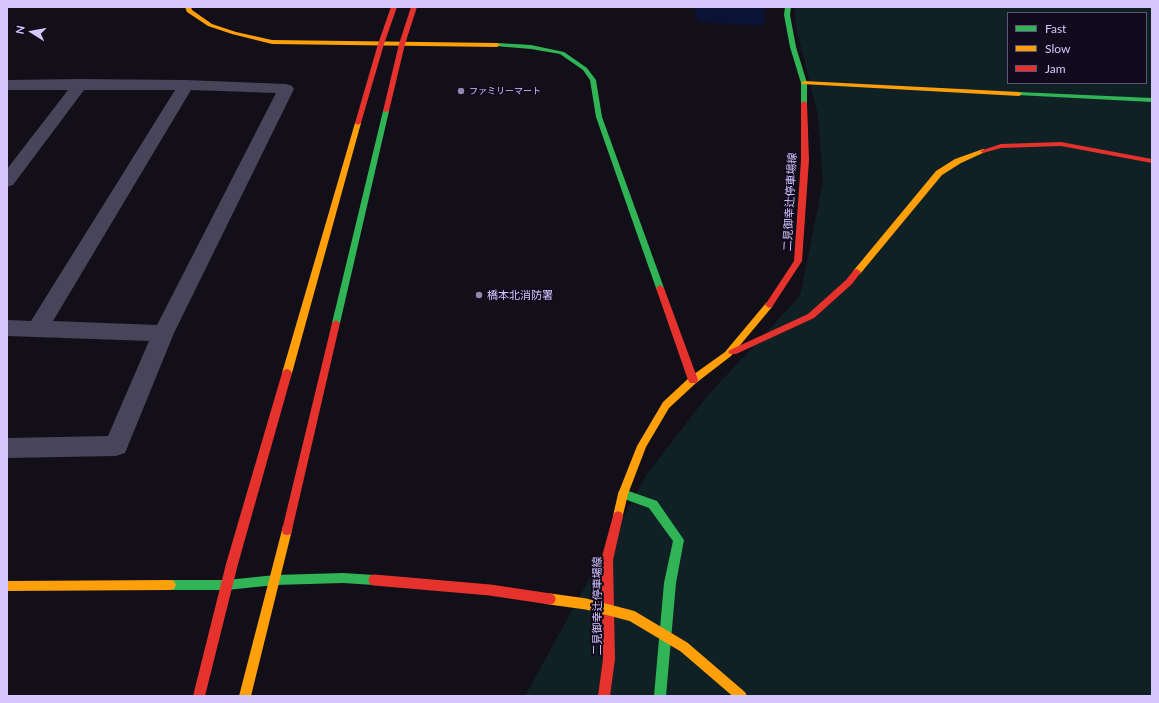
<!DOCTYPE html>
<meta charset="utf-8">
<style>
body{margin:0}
#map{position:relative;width:1159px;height:703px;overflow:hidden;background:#120f19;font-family:Lato,sans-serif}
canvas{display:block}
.frame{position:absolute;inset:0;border:8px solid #d6c7ff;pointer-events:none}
.legend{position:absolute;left:1007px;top:12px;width:140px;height:72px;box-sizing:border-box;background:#110b1d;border:1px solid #605677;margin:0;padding:5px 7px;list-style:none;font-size:12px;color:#d6c7ff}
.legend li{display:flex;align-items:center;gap:8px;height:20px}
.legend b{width:20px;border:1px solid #605677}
.north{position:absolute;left:12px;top:12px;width:40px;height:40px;-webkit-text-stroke:3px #110b1d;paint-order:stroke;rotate:281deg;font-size:11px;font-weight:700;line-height:16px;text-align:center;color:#d6c7ff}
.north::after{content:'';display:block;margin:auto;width:14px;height:18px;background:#d6c7ff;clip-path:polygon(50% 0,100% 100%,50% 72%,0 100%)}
</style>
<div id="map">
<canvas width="1159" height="703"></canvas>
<div class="frame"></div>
<ul class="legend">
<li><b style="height:5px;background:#30b455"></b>Fast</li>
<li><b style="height:5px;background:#ff9f0a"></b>Slow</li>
<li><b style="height:5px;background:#e5322d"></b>Jam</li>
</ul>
<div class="north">N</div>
</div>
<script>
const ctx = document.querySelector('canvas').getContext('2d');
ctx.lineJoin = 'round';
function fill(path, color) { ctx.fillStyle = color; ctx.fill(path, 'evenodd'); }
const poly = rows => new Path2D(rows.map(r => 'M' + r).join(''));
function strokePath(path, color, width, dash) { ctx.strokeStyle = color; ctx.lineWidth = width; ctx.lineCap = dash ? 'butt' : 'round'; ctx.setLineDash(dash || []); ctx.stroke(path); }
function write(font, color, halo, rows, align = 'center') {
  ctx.font = font + ' Lato,"Noto Sans JP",sans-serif'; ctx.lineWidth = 4; ctx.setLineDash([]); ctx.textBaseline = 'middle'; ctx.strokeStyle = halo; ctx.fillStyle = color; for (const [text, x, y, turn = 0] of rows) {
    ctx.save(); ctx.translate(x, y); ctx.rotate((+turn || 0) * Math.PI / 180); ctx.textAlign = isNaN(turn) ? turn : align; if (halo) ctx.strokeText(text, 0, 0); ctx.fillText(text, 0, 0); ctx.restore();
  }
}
const green = poly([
 [794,7,1152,7,1152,696,525,696,647,474,708,395,800,296,823,182,818,115,796,28],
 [1008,13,1146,13,1146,83,1008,83]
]);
const water = poly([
 [694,7,765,7,764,26,698,22]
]);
const street = poly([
 [80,79,186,80,286,84,292,86,294,89,174,333,125,453,116,456,7,458,7,438,108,436,149,341,7,336,7,320,31,321,175,90,84,90,13,185,7,187,7,169,68,90,7,90,7,80,80,79],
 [191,90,276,93,157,325,53,321,191,90]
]);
const fast = poly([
 [785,7,791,7,790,15,796,47,807,83,807,103,804,105,801,103,801,83,790,47,784,15,785,7],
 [497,43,531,45,564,52,587,68,596,80,602,117,664,288,663,290,657,290,656,288,596,117,590,80,583,70,560,54,531,49,495,46,495,44,497,43],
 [1019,92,1152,98,1152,102,1017,95,1016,94,1019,92],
 [386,109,389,111,340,323,336,326,332,323,383,111,386,109],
 [623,489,657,501,684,540,676,583,666,696,654,696,664,583,673,541,649,508,619,497,618,494,619,491,623,489],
 [343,573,374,575,378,576,380,580,378,584,374,585,343,583,275,585,227,590,170,590,166,589,164,585,166,581,170,580,227,580,275,575,343,573]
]);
const slow = poly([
 [185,7,191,7,192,10,212,24,236,32,272,40,497,43,500,45,497,47,272,44,232,34,208,26,187,12,185,7],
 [804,81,1019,92,1022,94,1019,96,802,84,801,83,804,81],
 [358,121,361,123,292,373,290,376,287,377,284,376,282,373,355,123,358,121],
 [983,149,985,150,985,152,961,163,942,175,860,274,854,274,853,272,854,270,936,171,955,159,983,149],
 [769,302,772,303,773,305,772,307,731,356,696,383,669,408,646,447,628,494,622,519,618,521,614,519,613,516,618,494,637,446,663,402,690,377,725,352,766,303,769,302],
 [287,525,291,526,292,530,251,696,239,696,282,530,283,526,287,525],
 [170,580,174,581,176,585,174,589,170,590,7,591,7,581,170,580]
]);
const jam = poly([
 [391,7,397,7,384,44,361,123,358,125,356,124,355,123,378,44,391,7],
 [411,7,417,7,405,44,389,111,384,112,383,111,399,44,411,7],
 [804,101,807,103,809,160,802,261,772,307,769,308,765,305,794,261,801,160,801,103,804,101],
 [1061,142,1152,159,1152,163,1061,146,1001,148,983,153,980,151,1001,144,1061,142],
 [857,269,861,272,852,284,814,318,736,354,730,354,728,352,730,350,808,314,846,280,854,270,857,269],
 [660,285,664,288,698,380,696,383,690,383,688,380,656,288,660,285],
 [336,320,340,323,292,530,291,534,287,535,283,534,282,530,332,323,336,320],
 [287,369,290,370,292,373,238,564,205,696,193,696,226,564,282,373,284,370,287,369],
 [618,511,622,513,623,516,613,560,615,659,610,696,598,696,603,659,601,560,613,516,614,513,618,511]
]);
const slowBridge = poly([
 [550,599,586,604,632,616,684,647,741,696]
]);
const jamBridge = poly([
 [374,580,490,590,550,599]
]);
const markers = [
 [461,91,4,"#9187ae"],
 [479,295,4,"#9187ae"]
];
const farPoinames = [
 ["ファミリーマート",469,91]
];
const streetNames = [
 ["二見御幸辻停車場線",790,202,-87],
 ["二見御幸辻停車場線",597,606,-90]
];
const poiNames = [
 ["橋本北消防署",487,295]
];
fill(green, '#0f2124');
fill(water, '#0a1335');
fill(street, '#48445a');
fill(fast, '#30b455');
fill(slow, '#ff9f0a');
fill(jam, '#e5322d');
strokePath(slowBridge, '#ff9f0a', 11);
strokePath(jamBridge, '#e5322d', 11);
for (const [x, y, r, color] of markers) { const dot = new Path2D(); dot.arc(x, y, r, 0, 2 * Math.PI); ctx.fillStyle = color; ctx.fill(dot); strokePath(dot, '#110b1d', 1.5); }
write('9px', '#d6c7ff', '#110b1d', farPoinames, 'left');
write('11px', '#d6c7ff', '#110b1d', streetNames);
write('11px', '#d6c7ff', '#110b1d', poiNames, 'left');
</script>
